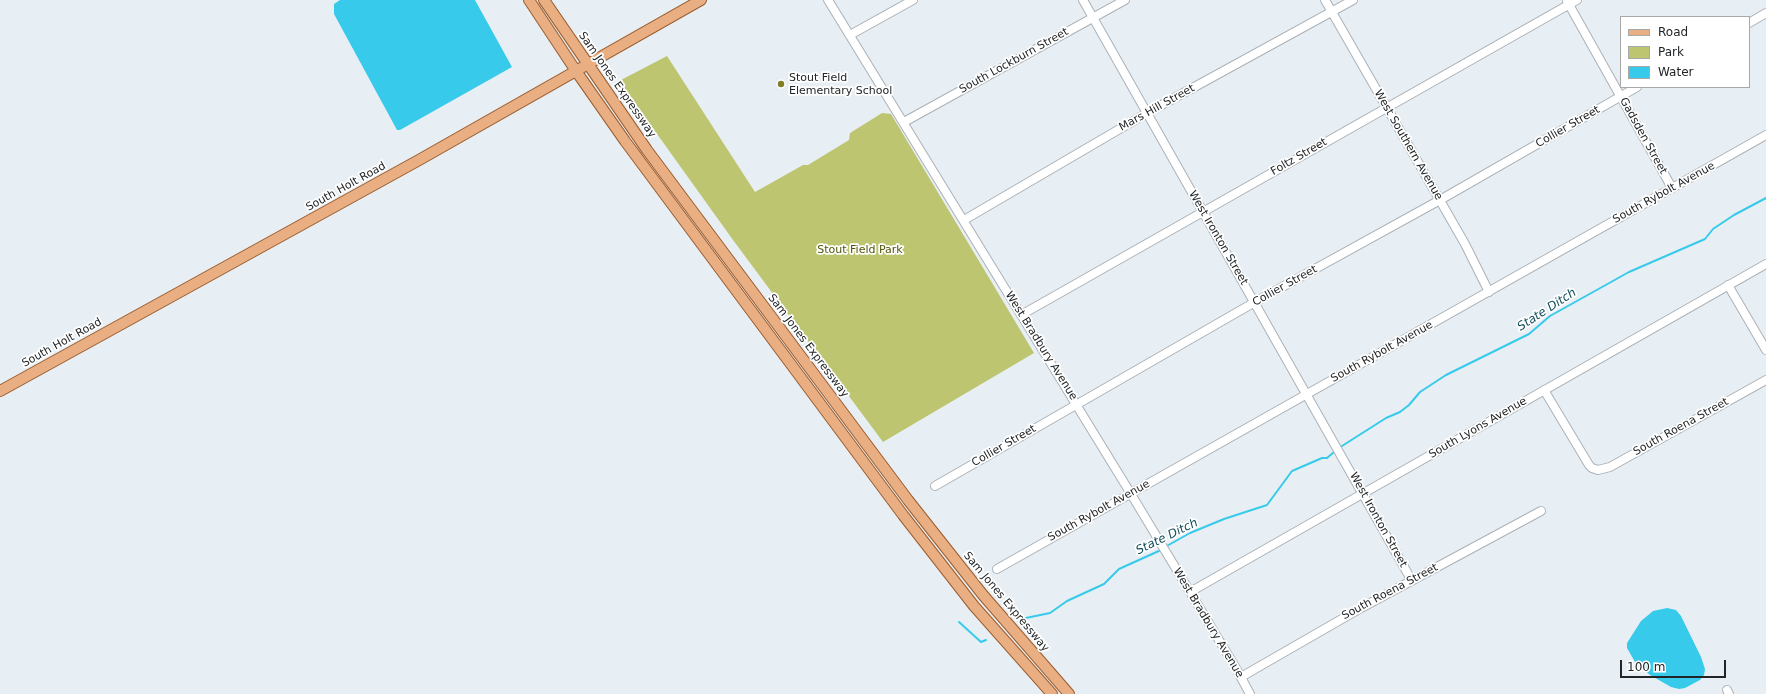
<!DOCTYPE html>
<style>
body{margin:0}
#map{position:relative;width:1766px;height:694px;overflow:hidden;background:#e8eff4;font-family:"DejaVu Sans",sans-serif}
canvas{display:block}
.legend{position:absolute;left:1620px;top:16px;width:130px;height:72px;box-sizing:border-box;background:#fff;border:1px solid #a7a8a9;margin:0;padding:5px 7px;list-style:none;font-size:12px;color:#222527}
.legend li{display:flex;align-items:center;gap:8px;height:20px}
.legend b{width:20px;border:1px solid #a7a8a9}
.scale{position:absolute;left:1620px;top:660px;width:106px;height:18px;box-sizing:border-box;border:2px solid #222527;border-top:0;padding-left:5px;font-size:12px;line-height:14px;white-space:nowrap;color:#222527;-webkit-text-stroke:3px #fff;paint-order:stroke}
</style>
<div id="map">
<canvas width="1766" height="694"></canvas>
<ul class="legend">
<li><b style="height:5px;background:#e9af83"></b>Road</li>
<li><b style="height:11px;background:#bdc571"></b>Park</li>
<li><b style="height:11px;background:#38caea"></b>Water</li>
</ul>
<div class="scale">100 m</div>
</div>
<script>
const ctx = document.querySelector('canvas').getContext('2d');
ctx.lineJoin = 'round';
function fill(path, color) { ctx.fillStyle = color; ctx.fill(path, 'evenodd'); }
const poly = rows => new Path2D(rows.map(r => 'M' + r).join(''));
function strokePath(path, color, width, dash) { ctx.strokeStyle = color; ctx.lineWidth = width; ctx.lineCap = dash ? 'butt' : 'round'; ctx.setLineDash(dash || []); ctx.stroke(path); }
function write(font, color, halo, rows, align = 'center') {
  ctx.font = font + ' "DejaVu Sans",sans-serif'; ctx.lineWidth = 3.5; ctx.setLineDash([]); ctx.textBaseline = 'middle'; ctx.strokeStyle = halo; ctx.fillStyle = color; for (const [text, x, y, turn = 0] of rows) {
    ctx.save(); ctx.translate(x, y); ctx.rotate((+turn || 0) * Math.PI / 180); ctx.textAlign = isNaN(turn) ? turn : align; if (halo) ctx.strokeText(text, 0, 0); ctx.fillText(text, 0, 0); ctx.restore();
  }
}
const green = poly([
 [667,56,755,192,803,165,808,165,849,140,850,133,882,113,891,114,1034,353,883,442,733,240,619,81]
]);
const water = poly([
 [340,0,475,0,512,67,400,130,397,130,334,14,334,4],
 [1667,608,1676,610,1681,616,1701,657,1705,669,1704,675,1700,680,1685,688,1679,689,1671,687,1650,675,1635,662,1627,648,1627,643,1641,621,1653,611]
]);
const stream = poly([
 [1342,446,1386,418,1400,412,1409,405,1420,392,1446,375,1529,334,1550,316,1629,272,1705,239,1713,229,1734,215,1766,198],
 [1165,547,1190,533,1224,519,1267,505,1292,471,1322,458,1327,458,1334,452],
 [1021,619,1050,613,1067,601,1104,584,1119,569,1161,550],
 [959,622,981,642,986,640]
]);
const minor = poly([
 [828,0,1131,494,1237,670,1250,694],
 [1083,0,1412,581],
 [1325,0,1465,244,1489,292],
 [1567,1,1672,188],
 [1749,23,1766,13],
 [850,35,913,0],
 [904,122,1125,0],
 [964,220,1147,113,1353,0],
 [1728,285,1766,350],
 [1021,315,1577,0],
 [1544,390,1589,465,1592,468,1598,470,1610,467,1766,380],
 [935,486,1255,302,1440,200,1637,87],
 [997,569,1766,135],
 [1190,592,1766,264],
 [1241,677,1361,608,1541,511],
 [1727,690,1729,694]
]);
const major = poly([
 [529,0,576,71,625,141,903,515,974,606,1052,694],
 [544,0,647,150,908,500,983,595,1069,694],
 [0,391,419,160,701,0]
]);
const markers = [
 [781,84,4,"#807f27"]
];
const streetNames = [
 ["South Lockburn Street",1014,61,-29],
 ["Sam Jones Expressway",617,85,55],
 ["Mars Hill Street",1157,108,-29],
 ["Collier Street",1568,127,-30],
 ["Gadsden Street",1643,136,61],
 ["West Southern Avenue",1408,145,60],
 ["Foltz Street",1299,157,-30],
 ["South Holt Road",346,187,-29],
 ["South Rybolt Avenue",1664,193,-29],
 ["West Ironton Street",1218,238,60],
 ["Collier Street",1285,286,-29],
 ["South Holt Road",62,343,-29],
 ["Sam Jones Expressway",808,346,53],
 ["West Bradbury Avenue",1041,346,58],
 ["South Rybolt Avenue",1382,352,-29],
 ["South Roena Street",1681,427,-29],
 ["South Lyons Avenue",1478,428,-30],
 ["Collier Street",1004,446,-30],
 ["South Rybolt Avenue",1099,511,-29],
 ["West Ironton Street",1378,520,61],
 ["South Roena Street",1390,592,-28],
 ["Sam Jones Expressway",1006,602,50],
 ["West Bradbury Avenue",1208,623,59]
];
const poiNames = [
 ["Stout Field",789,78],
 ["Elementary School",789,91]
];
const parkNames = [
 ["Stout Field Park",860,250]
];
const waterNames = [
 ["State Ditch",1547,310,-33],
 ["State Ditch",1167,537,-26]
];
fill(green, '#bdc571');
fill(water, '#38caea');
strokePath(stream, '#38caea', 2);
strokePath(minor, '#abb1b6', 10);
strokePath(major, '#9a5c2e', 12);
strokePath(minor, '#fff', 8);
strokePath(major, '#e9af83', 10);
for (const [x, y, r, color] of markers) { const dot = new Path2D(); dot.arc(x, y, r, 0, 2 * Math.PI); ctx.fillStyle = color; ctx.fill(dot); strokePath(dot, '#fff', 1.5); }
write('11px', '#222527', '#fff', streetNames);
write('11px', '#222527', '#fff', poiNames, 'left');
write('11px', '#525608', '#fff', parkNames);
write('italic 12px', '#124d5b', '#fff', waterNames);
</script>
